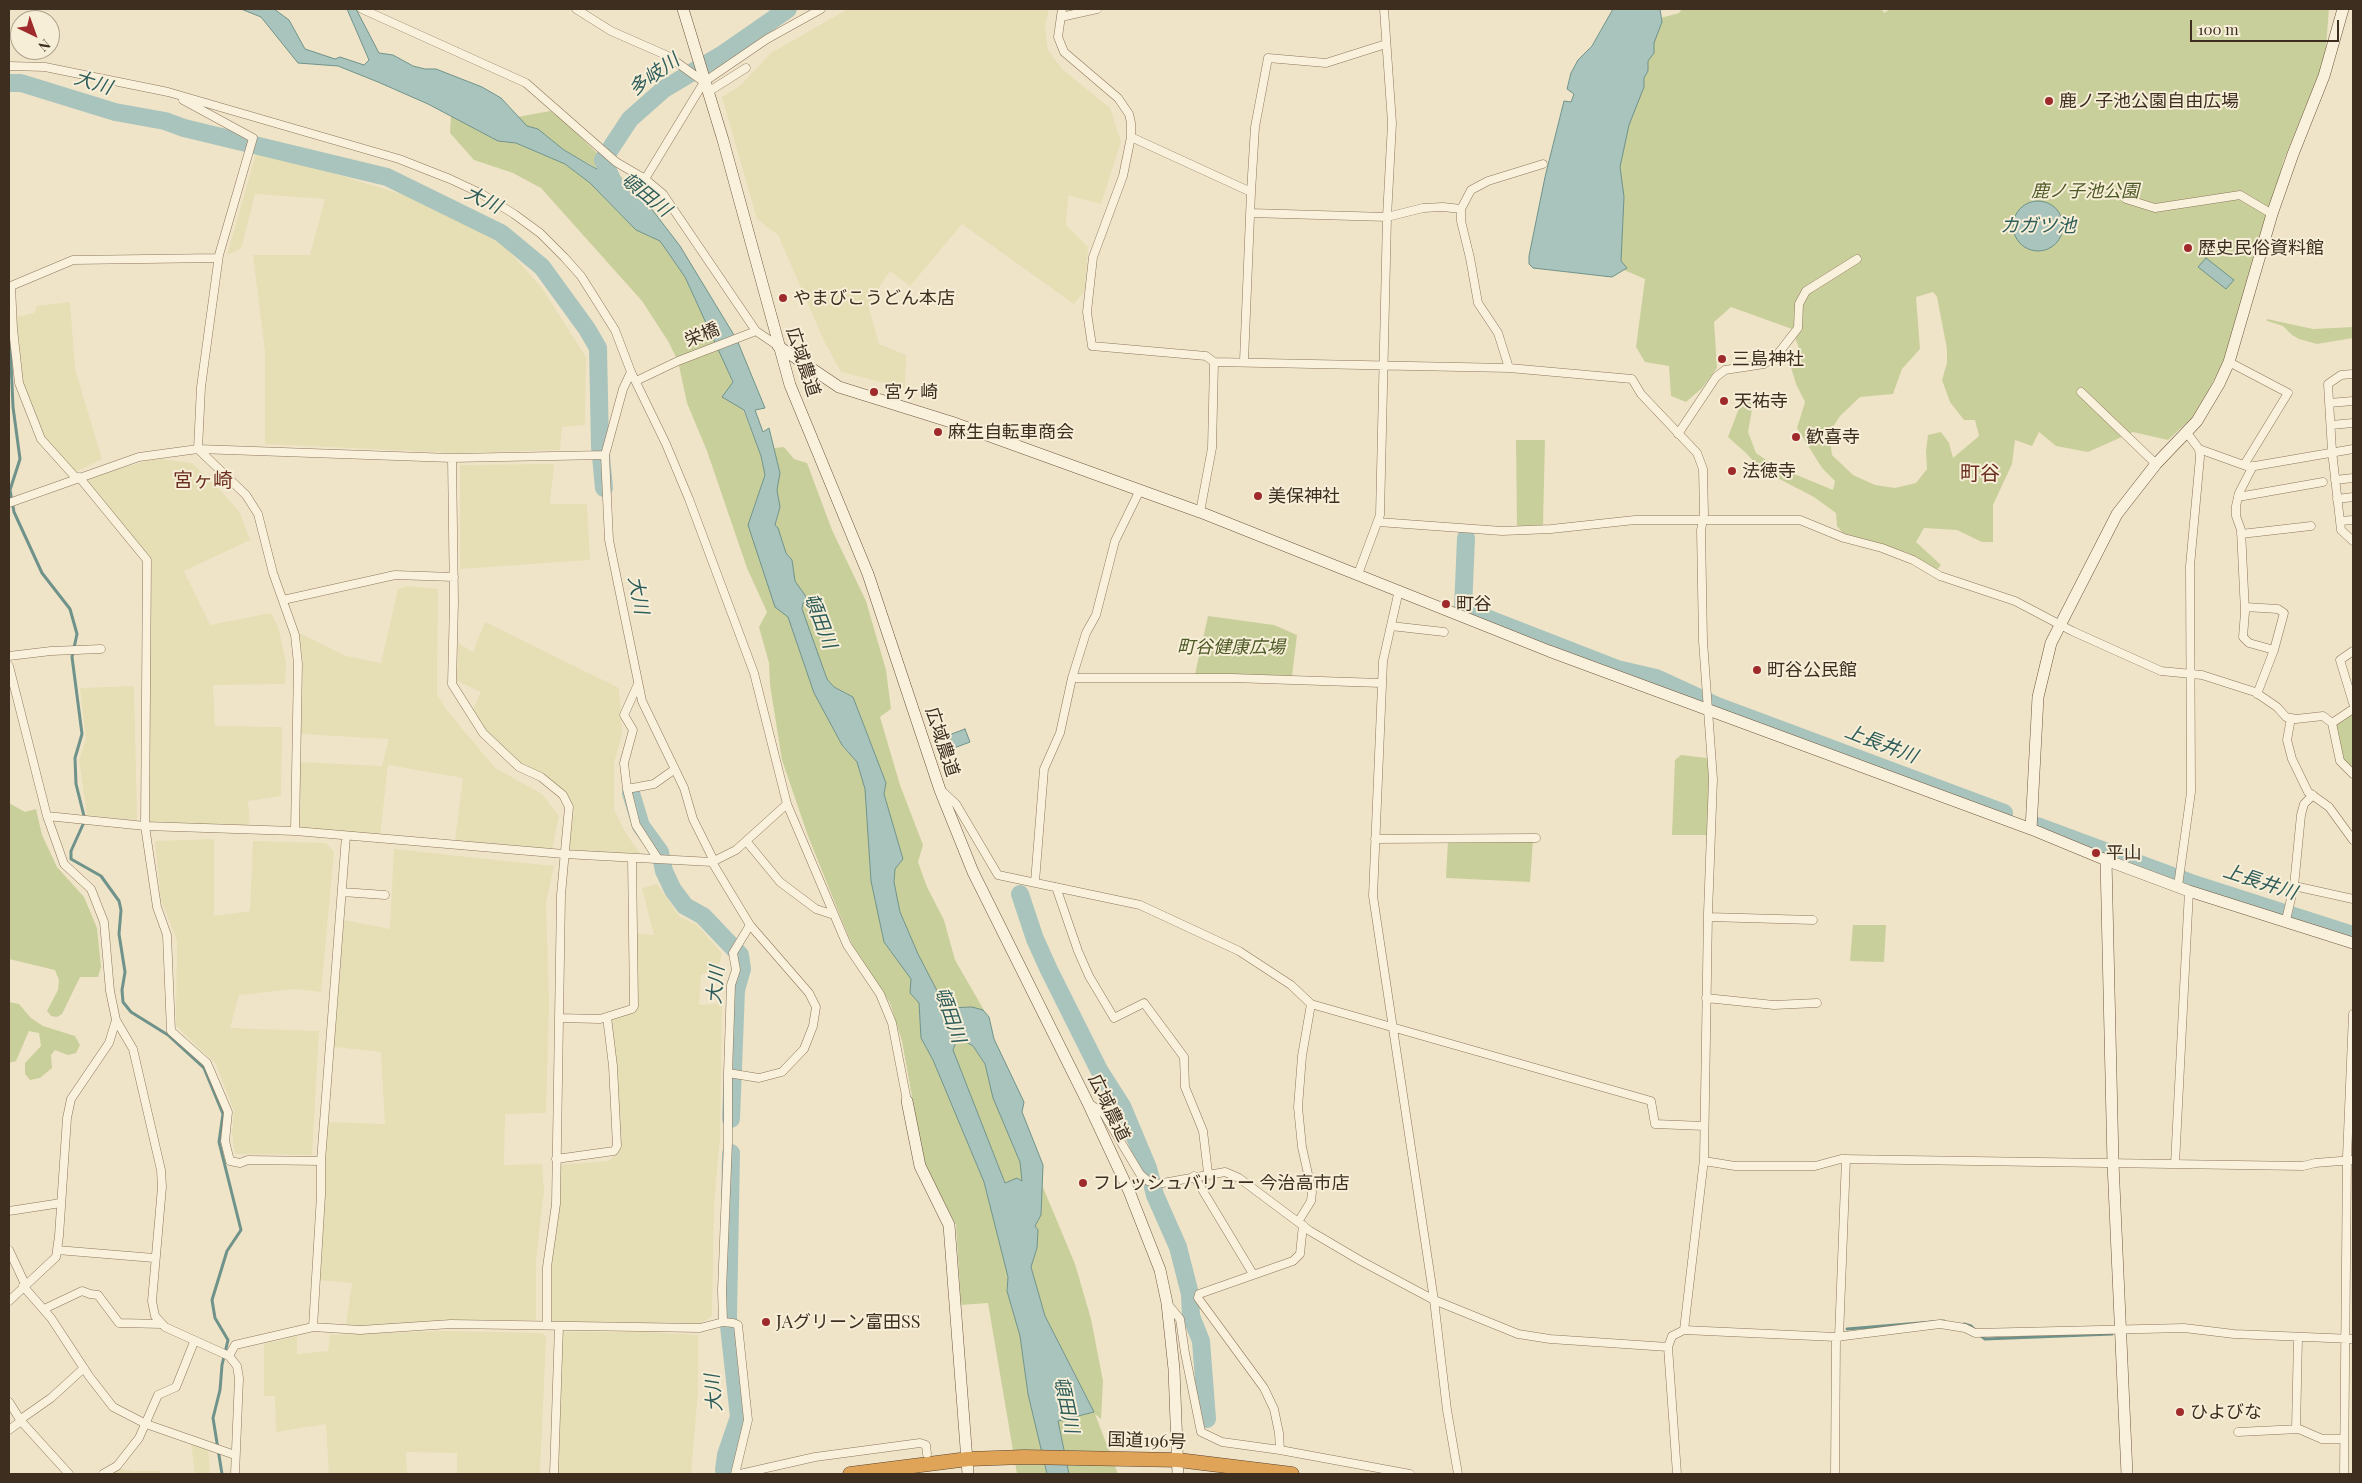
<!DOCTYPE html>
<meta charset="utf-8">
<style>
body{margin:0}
#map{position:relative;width:2362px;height:1483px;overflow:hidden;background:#f0e4c8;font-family:"Playfair Display",serif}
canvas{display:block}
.frame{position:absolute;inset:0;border:10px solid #3d2e20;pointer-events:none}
.north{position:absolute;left:10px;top:10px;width:50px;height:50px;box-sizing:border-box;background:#f7eed8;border:1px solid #ada18e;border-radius:50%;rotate:138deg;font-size:14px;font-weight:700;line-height:20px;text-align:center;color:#3d2e20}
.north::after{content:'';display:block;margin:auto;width:18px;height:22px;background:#9e2a2b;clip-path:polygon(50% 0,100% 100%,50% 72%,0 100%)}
.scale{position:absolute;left:2190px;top:20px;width:149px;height:22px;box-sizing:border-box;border:2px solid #3d2e20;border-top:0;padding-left:6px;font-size:15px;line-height:18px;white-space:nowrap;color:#3d2e20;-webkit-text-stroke:4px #f7eed8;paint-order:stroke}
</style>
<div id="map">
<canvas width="2362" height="1483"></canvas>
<div class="frame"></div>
<div class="north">N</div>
<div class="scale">100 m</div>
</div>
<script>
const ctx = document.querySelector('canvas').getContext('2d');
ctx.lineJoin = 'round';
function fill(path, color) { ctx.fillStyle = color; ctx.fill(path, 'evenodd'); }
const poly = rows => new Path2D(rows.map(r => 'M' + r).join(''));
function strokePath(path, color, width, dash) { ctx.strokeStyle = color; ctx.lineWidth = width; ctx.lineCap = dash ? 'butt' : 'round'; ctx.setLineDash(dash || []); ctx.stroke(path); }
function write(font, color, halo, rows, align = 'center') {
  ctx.font = font + ' "Playfair Display","Noto Sans JP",serif'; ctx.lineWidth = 4; ctx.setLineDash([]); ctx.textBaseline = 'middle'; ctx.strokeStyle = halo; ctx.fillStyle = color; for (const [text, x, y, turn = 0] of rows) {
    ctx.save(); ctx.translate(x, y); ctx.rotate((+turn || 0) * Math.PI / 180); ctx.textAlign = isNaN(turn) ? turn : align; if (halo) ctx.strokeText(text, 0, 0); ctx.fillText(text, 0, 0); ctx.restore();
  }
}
const farmland = poly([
 [848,9,1049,9,1045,26,1048,50,1062,69,1110,108,1121,142,1101,204,1068,195,1066,225,1088,247,1085,290,1074,304,962,224,910,286,890,271,868,304,879,344,906,355,905,388,841,372,824,341,778,235,757,219,722,97,740,86,771,53],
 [257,150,414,198,498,239,542,288,586,357,585,425,562,427,560,450,456,453,265,444,265,351,253,255,310,255,325,199,255,194,241,249,227,255],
 [70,302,75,369,102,459,75,472,45,438,22,382,15,317,34,313,37,306],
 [161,459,192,463,221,491,240,513,250,540,184,571,210,625,271,613,278,627,286,662,285,684,213,685,215,726,282,727,281,796,248,801,250,827,150,822,148,761,152,559,85,479,146,461],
 [554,464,550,504,587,504,590,560,460,569,460,465],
 [408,586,438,589,437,694,445,708,495,768,542,794,559,816,552,850,455,841,463,778,388,765,380,836,298,829,299,762,382,766,389,739,301,734,303,663,299,633,346,656,381,663,398,589],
 [485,622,619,688,622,735,614,763,614,809,626,834,642,856,568,851,574,808,569,798,545,776,523,765,485,731,473,709,481,692,457,681,458,643,473,652],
 [134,686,137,821,87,815,79,760,86,739,80,688],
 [214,839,214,916,250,911,253,841,326,843,334,852,321,992,295,989,239,995,230,1028,319,1031,312,1155,235,1154,232,1132,234,1111,216,1064,176,1026,177,940,161,900,155,841],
 [394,849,554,866,546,902,549,1003,546,1113,505,1114,504,1165,542,1164,544,1191,536,1259,536,1320,452,1321,359,1327,346,1325,352,1283,318,1280,325,1192,324,1162,327,1122,385,1124,381,1052,334,1047,344,920,390,929],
 [657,884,680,917,697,925,722,953,720,962,712,970,701,975,699,1005,722,1003,720,1138,714,1204,712,1316,700,1324,550,1323,551,1275,559,1165,609,1161,620,1149,611,1019,633,1013,637,1010,637,934,654,935,642,888],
 [443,1331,542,1333,546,1337,540,1474,457,1474,457,1453,406,1452,407,1474,329,1474,326,1424,276,1432,275,1396,264,1396,264,1344,297,1336,297,1354,328,1351,330,1335],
 [562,1332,647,1332,698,1335,698,1391,691,1474,558,1474],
 [191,1442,208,1450,210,1474,195,1474],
 [121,1469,134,1471,160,1471,160,1474,110,1474]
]);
const green = poly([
 [1682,9,1882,9,1884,13,1890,9,2329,9,2325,59,2283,162,2277,190,2224,361,2196,414,2168,440,2133,432,2088,452,2056,446,2039,432,2032,446,2015,440,2012,464,1993,505,1993,542,1982,542,1957,530,1924,528,1916,542,1941,565,1934,573,1908,553,1845,536,1837,526,1836,513,1814,497,1760,469,1747,454,1728,437,1741,403,1754,399,1748,432,1756,453,1775,466,1833,490,1835,481,1822,468,1797,428,1805,402,1796,384,1790,364,1800,351,1792,329,1731,307,1714,322,1717,368,1702,388,1686,402,1671,396,1669,366,1645,362,1636,347,1645,279,1605,262,1608,162,1649,21,1679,13],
 [1933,292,1937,297,1947,349,1947,363,1942,380,1950,402,1964,420,1975,420,1979,436,1953,458,1949,443,1941,432,1928,435,1926,451,1927,469,1916,483,1895,488,1875,485,1853,475,1832,455,1829,433,1840,416,1860,397,1893,394,1902,369,1920,349,1916,297],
 [550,111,566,123,633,188,564,150,538,129,527,126,517,117],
 [451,116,498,141,516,143,565,164,590,183,636,230,660,241,685,277,719,348,761,456,765,475,748,525,788,616,814,693,842,745,857,762,865,789,871,881,884,942,911,979,910,993,919,1003,921,1038,933,1060,984,1182,1008,1277,1007,1291,1020,1336,1028,1394,1047,1474,1017,1474,988,1303,961,1305,956,1225,924,1164,902,1041,890,1003,852,944,841,918,808,836,782,760,770,685,769,663,759,627,767,612,747,568,707,451,687,403,678,361,668,341,642,301,541,188,513,173,474,160,450,133],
 [2267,319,2313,329,2353,327,2353,338,2317,344,2299,339,2292,335,2283,326,2267,321],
 [1516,440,1545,440,1543,525,1517,526],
 [784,447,794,459,807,463,832,530,866,601,886,670,891,709,880,717,900,785,923,845,918,862,927,887,944,920,955,960,985,1012,972,1007,946,1008,918,954,900,912,894,882,895,869,903,859,884,794,886,783,853,697,834,687,827,679,803,613,803,603,808,601,795,581,792,560,786,553,775,526,780,507,777,490,780,473,774,448],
 [1208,616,1274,625,1297,635,1292,676,1195,674],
 [2353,713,2353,769,2340,755,2335,725],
 [1681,755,1707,758,1709,766,1708,835,1672,835,1675,760],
 [9,803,25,812,36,809,42,835,57,867,84,897,97,928,101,967,98,977,80,977,62,1014,57,1017,51,1016,47,1011,58,990,59,980,55,970,9,959],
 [1448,840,1533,840,1530,882,1446,878],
 [1853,925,1886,925,1884,962,1850,961],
 [9,1002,19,1004,31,1018,43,1026,75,1036,80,1045,76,1053,68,1055,55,1050,51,1055,52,1068,40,1078,30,1080,25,1074,25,1063,41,1046,39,1033,29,1031,16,1061,9,1063],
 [959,1037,973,1046,985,1064,993,1097,1020,1162,1023,1181,1017,1178,1005,1183,953,1050],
 [1042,1185,1075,1264,1091,1319,1103,1381,1101,1419,1095,1414,1118,1474,1069,1474,1058,1421,1094,1412,1045,1316,1031,1267,1037,1248,1038,1230,1035,1226,1041,1215]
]);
const water = poly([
 [241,9,274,9,289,20,305,49,335,59,340,57,364,65,369,60,347,9,356,9,379,53,393,55,413,66,425,69,436,69,482,87,501,98,527,126,538,129,564,150,593,167,630,185,644,199,680,246,737,340,765,408,755,410,763,432,769,428,780,473,777,490,780,507,775,525,778,528,786,553,792,560,795,581,809,601,803,603,802,609,827,679,834,687,853,697,886,783,884,794,903,859,895,869,894,882,900,912,918,954,946,1008,972,1007,983,1010,989,1017,994,1039,1024,1102,1022,1112,1043,1165,1041,1215,1035,1226,1038,1230,1037,1248,1031,1267,1045,1316,1094,1412,1058,1421,1069,1474,1047,1474,1028,1394,1020,1336,1007,1291,1008,1277,984,1182,933,1060,921,1038,919,1003,910,993,911,979,884,942,871,881,865,789,857,762,842,745,814,693,788,617,775,607,748,525,765,475,761,456,744,410,722,397,733,382,685,277,660,241,636,230,590,183,565,164,516,143,498,141,428,104,378,82,338,66,298,63,261,17,241,9],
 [958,1037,973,1046,985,1064,993,1098,1020,1162,1022,1181,1017,1178,1005,1183,953,1050,958,1037],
 [1613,9,1660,9,1662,22,1654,43,1654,53,1648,61,1648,71,1644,78,1644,87,1629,125,1620,167,1624,197,1621,261,1627,268,1612,277,1533,268,1529,264,1529,256,1545,177,1564,101,1571,102,1574,94,1567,89,1571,73,1578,60,1592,46,1613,9],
 '2013 226a25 25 0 1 1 50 0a25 25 0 1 1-50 0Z',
 [2206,258,2234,280,2226,289,2198,267,2206,258],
 [965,729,970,742,954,748,949,735,965,729]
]);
const stream = poly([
 [9,317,13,407,20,459,10,490,14,512,42,573,70,609,77,634,72,657,82,734,75,758,76,784,85,820,71,851,71,859,101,876,119,901,121,910,119,934,125,972,122,990,123,1002,131,1012,168,1035,204,1068,223,1114,219,1142,241,1230,227,1251,212,1300,215,1318,228,1340,222,1365,220,1390,213,1418,222,1474],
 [1964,1324,1971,1326,1976,1331],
 [1847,1329,1944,1321],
 [1980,1335,1985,1339,2112,1334]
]);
const river = poly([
 [9,83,21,83,115,112,165,121,184,128,387,177,501,233,542,267,587,329,598,348,600,446,604,488],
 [620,197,603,160,630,119,664,89,723,54,788,9],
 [1466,538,1463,609,1617,669,1656,678,1717,706,2004,813],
 [631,793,641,826,660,852,664,871,673,890,685,906,703,916,740,955,742,969,736,990,731,1119],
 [2037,826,2191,883,2353,935],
 [1020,894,1035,939,1049,970,1099,1070,1122,1106,1148,1168,1155,1195,1178,1247,1190,1294,1191,1316,1201,1341,1207,1419],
 [724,1470,726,1455,739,1417,728,1317,731,1153]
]);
const street = poly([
 [362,9,526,83,616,162,645,179,663,194,756,331,778,346],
 [576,9,611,31,668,56,704,82],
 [1062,9,1058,37,1064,52,1118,98,1129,114,1131,123,1131,137,1123,176,1093,257,1087,312,1092,346,1206,356,1214,362,1509,368,1632,379,1641,394,1697,453,1703,469,1704,514,1701,530,1703,641,1713,779,1708,913,1704,1159,1684,1330],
 [1061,17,1097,9],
 [9,66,45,67,168,92,399,159,450,179,480,193,514,214,540,233,564,257,581,276,615,330,631,372,666,444,689,499,754,673,787,804,847,945,880,994,892,1023,907,1101],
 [708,92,746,68],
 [183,100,253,138,219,255,201,387,198,449,246,495,258,514,273,573,295,635,298,664,295,831],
 [1131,137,1251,192,1244,361],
 [645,179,704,82,767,39,821,9],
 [1251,192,1255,127,1268,58,1326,63,1386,44],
 [2126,199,2155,208,2240,195,2272,214],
 [1250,213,1387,217,1423,208,1443,207,1461,209],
 [13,329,11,286,73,260,218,258],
 [9,330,13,329,19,383,41,439,76,478],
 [2229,362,2288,393,2244,465],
 [1509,368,1498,333,1478,303,1470,258,1461,221,1461,209,1471,190,1488,181,1543,164],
 [631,372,623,389,605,455,609,540,642,701,684,788,693,819,714,861],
 [2353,374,2341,375,2328,384,2332,451,2341,530,2353,541],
 [636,381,678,361,756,331],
 [2081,392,2156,464],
 [2329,403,2353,401],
 [2331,425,2353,423],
 [1678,434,1716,377,1725,370,1764,364,1777,355,1798,328,1799,304,1806,291,1857,259],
 [2199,449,2249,467,2353,449],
 [452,458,454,602,452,684,483,733,519,767,541,777,563,795,569,807,561,895,556,1204,547,1267,547,1325],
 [2253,466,2239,493,2236,506,2236,516,2241,530,2245,612,2243,637,2249,643,2274,650,2257,694],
 [79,477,147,560,145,826,157,907,167,935,171,1031,207,1063,228,1112,225,1141,230,1161,240,1163,248,1160,321,1161],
 [2335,480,2353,478],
 [2238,497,2323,482],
 [2337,499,2353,497],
 [9,503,139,457,198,449,452,458,605,455],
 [1200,512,1212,448,1214,362],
 [2340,521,2353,520],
 [1378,522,1502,531,1551,529,1635,520,1800,520,1844,538,1882,548,1913,560,1940,576,2015,601,2072,631,2161,671,2202,675,2255,692,2277,707,2286,717,2296,719,2323,716,2332,723],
 [2241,534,2311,526],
 [1358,574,1380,515,1387,217,1392,123,1384,9],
 [1399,590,1383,661,1373,896,1434,1300,1447,1410,1458,1474],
 [283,600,395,575,454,577],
 [2245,607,2278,609,2284,613,2274,650],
 [1391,626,1444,632],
 [2353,651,2340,660,2353,703],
 [9,656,51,651,101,649],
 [9,666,47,816,64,864,91,889,104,922,110,991,116,1020,109,1043,71,1099,67,1118,59,1236,56,1257,9,1301],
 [1072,678,1232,678,1381,683],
 [638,684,624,715,633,730,624,763,627,789,636,825,658,859],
 [2353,709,2332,723,2340,761,2353,774],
 [2291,718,2287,740,2292,759,2308,792,2329,807,2353,840],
 [627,789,654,784,675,769],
 [943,792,956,804,998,875,1140,905,1239,951,1291,985,1311,1004,1651,1101,1655,1124,1704,1126],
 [47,816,145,826,295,831,564,854,712,862,736,850,787,804],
 [1375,839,1536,838],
 [747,842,780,882,816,909,834,915],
 [712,862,750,925,809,993,816,1007,813,1026,804,1049,782,1072,759,1078,728,1073],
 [1035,882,1044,769,1060,733,1072,678,1086,633,1096,615,1115,541,1140,490],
 [2178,886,2191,792,2190,566,2200,457,2199,449,2187,433],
 [2294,886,2353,899],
 [1056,887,1078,951,1089,976,1114,1018,1144,1003,1184,1057,1185,1087,1203,1131,1208,1173],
 [342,892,385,895],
 [1708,917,1813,920],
 [2286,920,2294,886,2301,815,2304,804,2313,795],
 [1706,998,1774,1005,1817,1003],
 [559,1018,600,1019,632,1009,634,1006,632,858],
 [116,1020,133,1049,161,1170,162,1187,152,1301,155,1316,165,1327,229,1356,237,1366,239,1378,235,1474],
 [1090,1104,1104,1114,1140,1174,1148,1181,1157,1184,1225,1172,1239,1178,1310,1231,1361,1261,1434,1300,1518,1334,1550,1339,1668,1347],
 [556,1159,614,1151,617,1146,613,1066,607,1017],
 [1704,1161,1735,1166,1815,1166,1841,1159,2303,1166,2315,1163,2353,1160],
 [2175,1164,2189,891],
 [1194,1176,1253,1274],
 [9,1211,61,1203],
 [1298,1222,1311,1201,1312,1192,1302,1147,1298,1107,1302,1056,1311,1004],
 [9,1250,25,1284],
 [57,1250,154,1258],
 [23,1286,51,1318,89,1376,113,1407,146,1424,235,1455],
 [1167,1303,1180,1319,1185,1353,1201,1432,1222,1442,1280,1450,1410,1474],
 [44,1309,82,1291,90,1294,98,1295,119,1323,162,1324],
 [723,1322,722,1290,728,1142,728,1073,731,985,736,970,733,953,750,925],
 [313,1327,321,1195,321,1161,346,836],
 [1839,1337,1846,1159],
 [229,1356,235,1345,313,1327,360,1330,451,1324,700,1328,723,1322,733,1323,738,1325,748,1420,735,1474],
 [9,1402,21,1421,9,1430],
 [21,1419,51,1398,84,1368],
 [21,1421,69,1474],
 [2296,1429,2298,1337],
 [2238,1432,2299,1429,2322,1439,2344,1439],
 [1280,1450,1279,1433,1274,1409,1264,1388,1198,1298,1199,1294,1293,1261,1300,1254,1303,1225],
 [103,1474,117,1466,139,1438,158,1395,176,1387,194,1342],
 [554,1474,559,1326],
 [740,1474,815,1457,920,1443,926,1445,927,1454],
 [1677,1474,1668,1347,1672,1336,1684,1330,1836,1337,1940,1324,1965,1328,1975,1333,2184,1328,2234,1334,2353,1339],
 [1835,1474,1836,1337],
 [2344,1474,2347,1157,2353,1014]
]);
const secondary = poly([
 [683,9,723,140,790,385,868,574,940,790,973,872,1087,1101,1129,1191,1160,1270,1167,1303,1174,1369,1178,1474],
 [778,346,839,387,951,422,1200,512,1549,651,2031,829,2106,860,2189,891,2353,943],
 [2031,829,2038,697,2051,643,2117,514,2156,464,2197,421,2219,384,2229,362,2272,214,2293,154,2324,76,2343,9],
 [2106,860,2113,1163,2127,1474],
 [907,1101,920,1166,949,1225,968,1474]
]);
const highway = poly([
 [850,1474,968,1459,1024,1457,1178,1460,1292,1474]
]);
const markers = [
 [2049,101,5,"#9e2a2b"],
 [2188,248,5,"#9e2a2b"],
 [783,298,5,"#9e2a2b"],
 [1722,359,5,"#9e2a2b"],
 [874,392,5,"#9e2a2b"],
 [1724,401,5,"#9e2a2b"],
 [938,432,5,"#9e2a2b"],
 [1796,437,5,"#9e2a2b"],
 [1732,471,5,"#9e2a2b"],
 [1258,496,5,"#9e2a2b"],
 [1446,604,5,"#9e2a2b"],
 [1757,670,5,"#9e2a2b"],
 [2096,853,5,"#9e2a2b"],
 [1083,1183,5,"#9e2a2b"],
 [766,1322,5,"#9e2a2b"],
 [2180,1412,5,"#9e2a2b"]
];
const poiNames = [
 ["鹿ノ子池公園自由広場",2059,101],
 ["歴史民俗資料館",2198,248],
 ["やまびこうどん本店",793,298],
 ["三島神社",1732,359],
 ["宮ヶ崎",884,392],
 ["天祐寺",1734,401],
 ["麻生自転車商会",948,432],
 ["歓喜寺",1806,437],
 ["法徳寺",1742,471],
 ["美保神社",1268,496],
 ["町谷",1456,604],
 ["町谷公民館",1767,670],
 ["平山",2106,853],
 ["フレッシュバリュー 今治高市店",1093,1183],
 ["JAグリーン富田SS",776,1322],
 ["ひよびな",2190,1412]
];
const parkNames = [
 ["鹿ノ子池公園",2085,191],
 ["町谷健康広場",1231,647]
];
const streetNames = [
 ["栄橋",702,335,-22],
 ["広域農道",803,362,72],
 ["広域農道",942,742,72],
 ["広域農道",1109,1108,64],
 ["国道196号",1147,1441,2]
];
const waterNames = [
 ["多岐川",654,75,-36],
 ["大川",93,83,17],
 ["頓田川",646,195,39],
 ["大川",483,200,26],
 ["カガツ池",2038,226],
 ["大川",638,595,79],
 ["頓田川",820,621,69],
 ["上長井川",1881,744,21],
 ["上長井川",2260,882,18],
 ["大川",716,985,-85],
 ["頓田川",950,1015,71],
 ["大川",714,1393,-95],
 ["頓田川",1066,1405,78]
];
const quarterNames = [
 ["町谷",1980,474],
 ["宮ヶ崎",203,481]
];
fill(farmland, '#e6deb5');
fill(green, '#c9cf9b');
fill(water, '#a9c4bc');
strokePath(water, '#6f938a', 1);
strokePath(stream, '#6f938a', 3);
strokePath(river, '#a9c4bc', 18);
strokePath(street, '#8d765c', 9);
strokePath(secondary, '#6f573f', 12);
strokePath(highway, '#5b4430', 15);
strokePath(street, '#faf1dc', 8);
strokePath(secondary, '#faf1dc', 11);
strokePath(highway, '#e0a458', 14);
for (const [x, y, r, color] of markers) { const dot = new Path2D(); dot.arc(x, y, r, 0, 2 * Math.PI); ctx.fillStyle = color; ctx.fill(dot); strokePath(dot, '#f7eed8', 2); }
write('18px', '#3d2e20', '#f7eed8', poiNames, 'left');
write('italic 18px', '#4d5a26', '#f7eed8', parkNames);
write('18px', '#3d2e20', '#f7eed8', streetNames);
write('italic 19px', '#2f5d5a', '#f7eed8', waterNames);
write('20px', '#6b2e1e', '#f7eed8', quarterNames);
</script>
